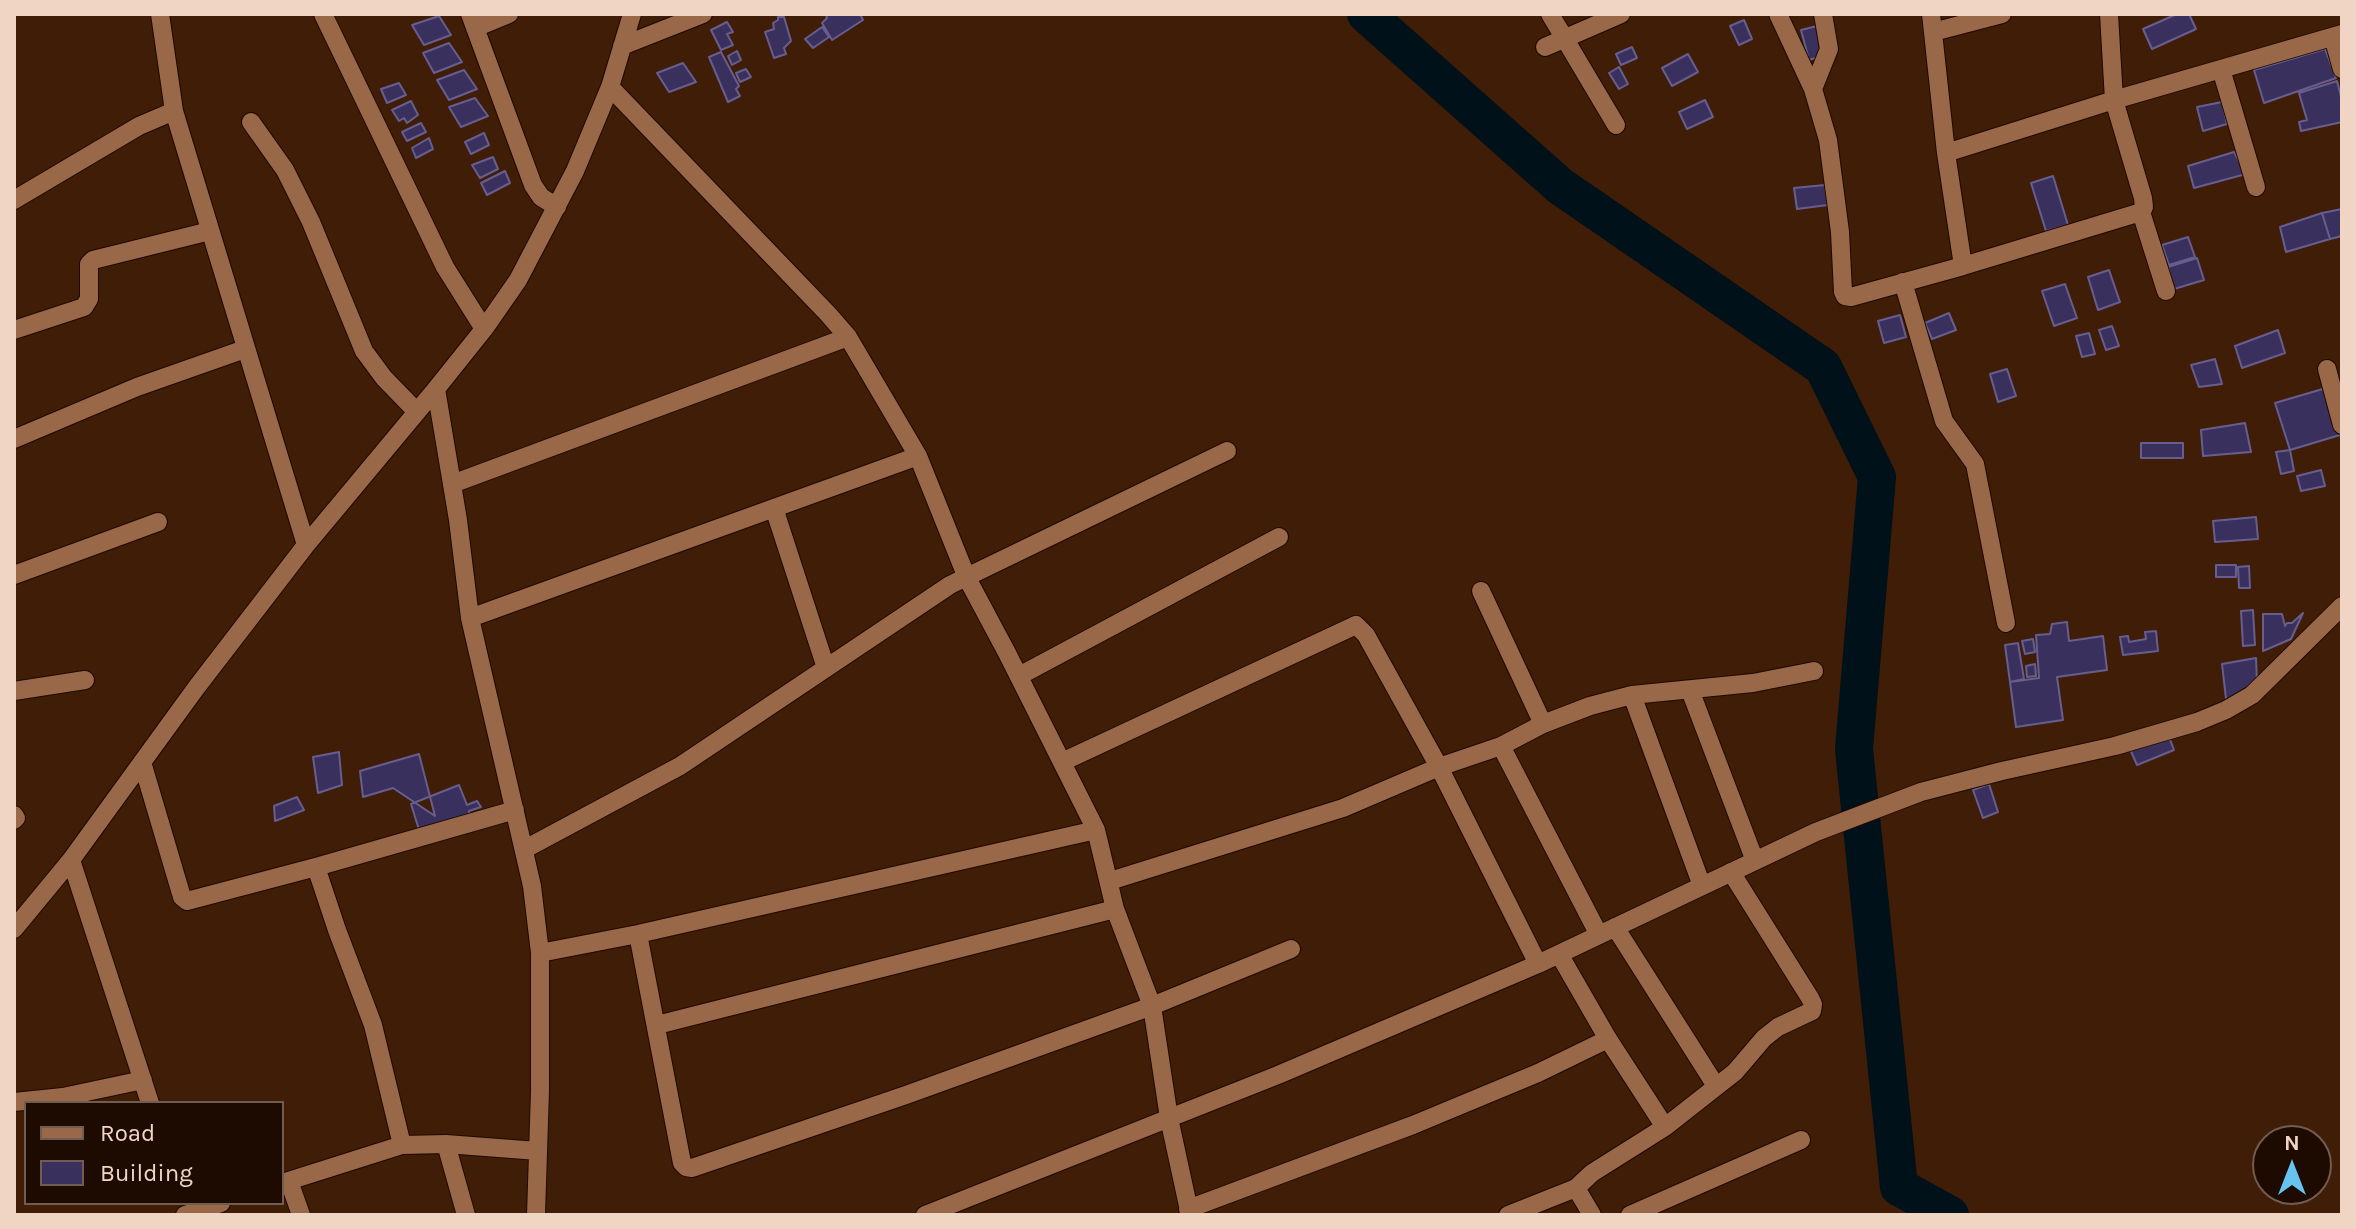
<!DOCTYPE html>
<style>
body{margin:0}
#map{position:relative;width:2356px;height:1229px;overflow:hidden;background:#3f1d06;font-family:Karla,sans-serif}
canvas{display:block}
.frame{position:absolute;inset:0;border:16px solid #f1d5c4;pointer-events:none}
.legend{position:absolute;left:24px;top:1101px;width:260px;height:104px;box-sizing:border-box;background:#1d0b02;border:2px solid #725c50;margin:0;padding:10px 14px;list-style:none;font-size:24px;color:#f1d5c4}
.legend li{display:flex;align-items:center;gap:16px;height:40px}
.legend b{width:40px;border:2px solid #725c50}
.north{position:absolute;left:2252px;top:1125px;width:80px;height:80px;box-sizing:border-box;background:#1d0b02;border:2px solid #725c50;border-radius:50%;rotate:0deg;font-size:22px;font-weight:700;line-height:32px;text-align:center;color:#f1d5c4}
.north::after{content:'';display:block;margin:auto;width:28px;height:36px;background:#69c3f1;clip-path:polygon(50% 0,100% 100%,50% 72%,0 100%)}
</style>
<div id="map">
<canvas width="2356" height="1229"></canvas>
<div class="frame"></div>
<ul class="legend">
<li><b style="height:10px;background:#996849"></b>Road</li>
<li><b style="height:22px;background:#3a305d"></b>Building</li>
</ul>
<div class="north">N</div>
</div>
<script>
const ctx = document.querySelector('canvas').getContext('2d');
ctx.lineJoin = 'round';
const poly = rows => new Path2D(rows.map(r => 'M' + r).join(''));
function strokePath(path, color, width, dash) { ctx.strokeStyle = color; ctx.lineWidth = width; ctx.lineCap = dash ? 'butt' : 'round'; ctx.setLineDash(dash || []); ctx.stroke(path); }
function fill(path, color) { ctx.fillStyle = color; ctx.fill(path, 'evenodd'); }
const river = poly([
 [1366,14,1560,186,1823,367,1877,477,1854,749,1899,1187,1950,1215]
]);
const building = poly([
 [826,14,860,14,863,20,832,40,822,23,827,18,826,14],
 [2177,14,2189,14,2196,29,2152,49,2143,29,2177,14],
 [439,16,451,35,424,45,412,25,439,16],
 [778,17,784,17,791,41,784,48,786,54,774,58,765,32,774,29,773,23,778,20,778,17],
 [1744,20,1752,39,1739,45,1730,26,1744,20],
 [727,22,733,32,727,34,733,45,721,50,711,30,727,22],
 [1817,26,1825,55,1809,60,1801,30,1817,26],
 [822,27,829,37,813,48,805,39,822,27],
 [449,43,462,62,434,73,423,53,449,43],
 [1632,47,1637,58,1621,65,1616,54,1632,47],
 [2325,49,2336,78,2264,103,2254,70,2325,49],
 [737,51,741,60,732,65,728,56,737,51],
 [721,52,739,86,736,89,740,96,728,102,709,57,721,52],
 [1688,54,1698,72,1672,86,1662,68,1688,54],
 [683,63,696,82,669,92,657,73,683,63],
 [1619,67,1628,84,1619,89,1609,73,1619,67],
 [746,69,751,77,740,82,736,73,746,69],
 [464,70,477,89,449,100,437,80,464,70],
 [2337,81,2342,101,2342,122,2301,131,2299,122,2307,120,2299,93,2337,81],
 [399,83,406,95,387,103,381,89,399,83],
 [475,98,488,116,461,127,449,107,475,98],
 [1705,100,1713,117,1687,129,1679,112,1705,100],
 [411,101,418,115,407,123,404,118,399,121,392,110,411,101],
 [2222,102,2227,124,2203,131,2197,107,2222,102],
 [421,123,426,132,407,141,402,132,421,123],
 [484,133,489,145,471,154,465,142,484,133],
 [429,138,433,149,416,158,412,148,429,138],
 [2234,152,2246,174,2194,188,2188,166,2234,152],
 [493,157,498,169,480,178,472,165,493,157],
 [505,171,510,183,487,195,481,183,505,171],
 [2053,176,2068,225,2046,231,2031,183,2053,176],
 [1825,185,1828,205,1797,209,1794,188,1825,185],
 [2342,209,2342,236,2330,239,2322,213,2342,209],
 [2322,213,2330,239,2286,252,2280,227,2322,213],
 [2188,237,2195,257,2169,265,2162,245,2188,237],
 [2197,258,2204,280,2174,289,2168,267,2197,258],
 [2109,270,2120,302,2098,310,2088,277,2109,270],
 [2065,284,2077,318,2054,326,2042,291,2065,284],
 [1949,313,1956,330,1932,339,1925,323,1949,313],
 [1900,315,1906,337,1884,343,1878,321,1900,315],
 [2112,326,2119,346,2106,350,2099,330,2112,326],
 [2278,330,2285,353,2242,368,2235,346,2278,330],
 [2089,333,2095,354,2082,357,2076,336,2089,333],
 [2215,359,2222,384,2199,387,2191,365,2215,359],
 [2007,369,2016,396,1998,402,1990,374,2007,369],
 [2326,388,2340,435,2290,450,2275,403,2326,388],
 [2245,423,2251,452,2203,456,2201,430,2245,423],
 [2141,443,2183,443,2183,458,2141,458,2141,443],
 [2290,450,2294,471,2281,474,2276,452,2290,450],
 [2321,470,2325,486,2301,491,2297,476,2321,470],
 [2256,517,2258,539,2215,542,2213,521,2256,517],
 [2216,565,2236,565,2236,577,2216,577,2216,565],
 [2249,566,2250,588,2239,588,2238,567,2249,566],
 [2253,610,2255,645,2243,646,2241,611,2253,610],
 [2303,613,2291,639,2263,651,2263,614,2282,614,2285,626,2287,623,2292,623,2303,613],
 [2067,622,2069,641,2103,636,2107,670,2057,677,2063,720,2016,727,2010,682,2039,678,2036,635,2050,634,2052,624,2067,622],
 [2156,631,2158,651,2123,655,2120,637,2128,636,2129,642,2146,639,2145,632,2156,631],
 [2033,639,2035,652,2025,654,2022,641,2033,639],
 [2018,643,2024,679,2010,682,2005,645,2018,643],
 [2256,658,2257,683,2249,697,2226,699,2222,664,2256,658],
 [2035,664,2036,676,2027,677,2026,666,2035,664],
 [2168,734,2174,750,2137,765,2130,749,2168,734],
 [339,752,342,785,318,793,313,757,339,752],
 [419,754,435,816,393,788,363,797,360,771,419,754],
 [1989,784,1998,812,1983,818,1973,790,1989,784],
 [459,785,467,805,477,801,481,807,469,811,469,818,420,833,411,804,459,785],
 [297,797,304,810,275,821,274,806,297,797]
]);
const minor = poly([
 [160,14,174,111,306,545],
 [323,14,445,267,484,329],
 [470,14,533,185,541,197,557,207],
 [1550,14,1616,125],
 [1778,14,1813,89,1828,140,1840,232,1843,292,1845,296,1851,297,1963,266,2141,212,2144,207,2143,198,2114,100,2109,14],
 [1931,14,1946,153,1963,266],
 [475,28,509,14],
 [1933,32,2002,14],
 [2333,37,2342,69],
 [622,46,703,14],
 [1545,47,1621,14],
 [2221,69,2256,187],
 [610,87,828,314,848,337,918,456,967,578,1007,653,1096,830,1115,909,1152,1006,1169,1118,1190,1215],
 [1813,89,1829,49,1823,14],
 [251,122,285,170,311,222,364,351,384,378,417,412],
 [1946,153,2114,100,2342,34],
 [14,200,139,126,174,111],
 [2141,212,2166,291],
 [1903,282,1944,421,1975,464,2006,623],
 [14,330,84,307,89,299,89,264,93,260,210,231],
 [2327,369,2342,425],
 [436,389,458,520,470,618,532,886,540,953,540,1091,536,1215],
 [14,439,137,387,245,349],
 [452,484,848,337],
 [774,508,826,668],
 [14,575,158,522],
 [1481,591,1543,724],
 [470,618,918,456],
 [1019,676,1279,537],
 [1690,690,1755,861],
 [14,691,85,680],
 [1632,695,1702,886],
 [1501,746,1599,935],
 [142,762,182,897,187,901,316,867,515,810],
 [1062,762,1356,625,1366,635,1439,767,1538,964],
 [14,815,16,818,14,820],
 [525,849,680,766,950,585,1227,451],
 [71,860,150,1103],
 [316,867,337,930,373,1025,402,1145],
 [1110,881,1343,808,1439,767,1501,746,1543,724,1590,706,1632,695,1753,683,1814,671],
 [1615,927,1716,1086],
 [14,929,71,860,196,688,306,545,436,389,484,329,518,280,575,171,610,87,632,14],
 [638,934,682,1163,686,1167,692,1168,906,1095,1152,1006,1291,949],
 [540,953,638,934,1096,830],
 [1559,954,1608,1039,1665,1127],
 [657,1025,1115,909],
 [14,1102,63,1097,143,1080],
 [446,1144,466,1215],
 [289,1181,301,1215],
 [282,1183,402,1145,446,1144,538,1151],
 [1576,1188,1592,1215],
 [1188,1209,1413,1125,1538,1073,1608,1039],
 [185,1215,221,1203],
 [925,1215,1278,1075,1538,964,1816,832,1921,792,2002,771,2115,746,2197,722,2226,710,2252,695,2342,606],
 [1508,1215,1576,1188,1592,1173,1665,1127,1735,1072,1764,1038,1778,1027,1812,1011,1813,1004,1810,998,1731,872],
 [1630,1215,1801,1140]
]);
strokePath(river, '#01111a', 38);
fill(building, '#3a305d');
strokePath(building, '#675e8f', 2);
strokePath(minor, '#1f0900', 20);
strokePath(minor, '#996849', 18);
</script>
